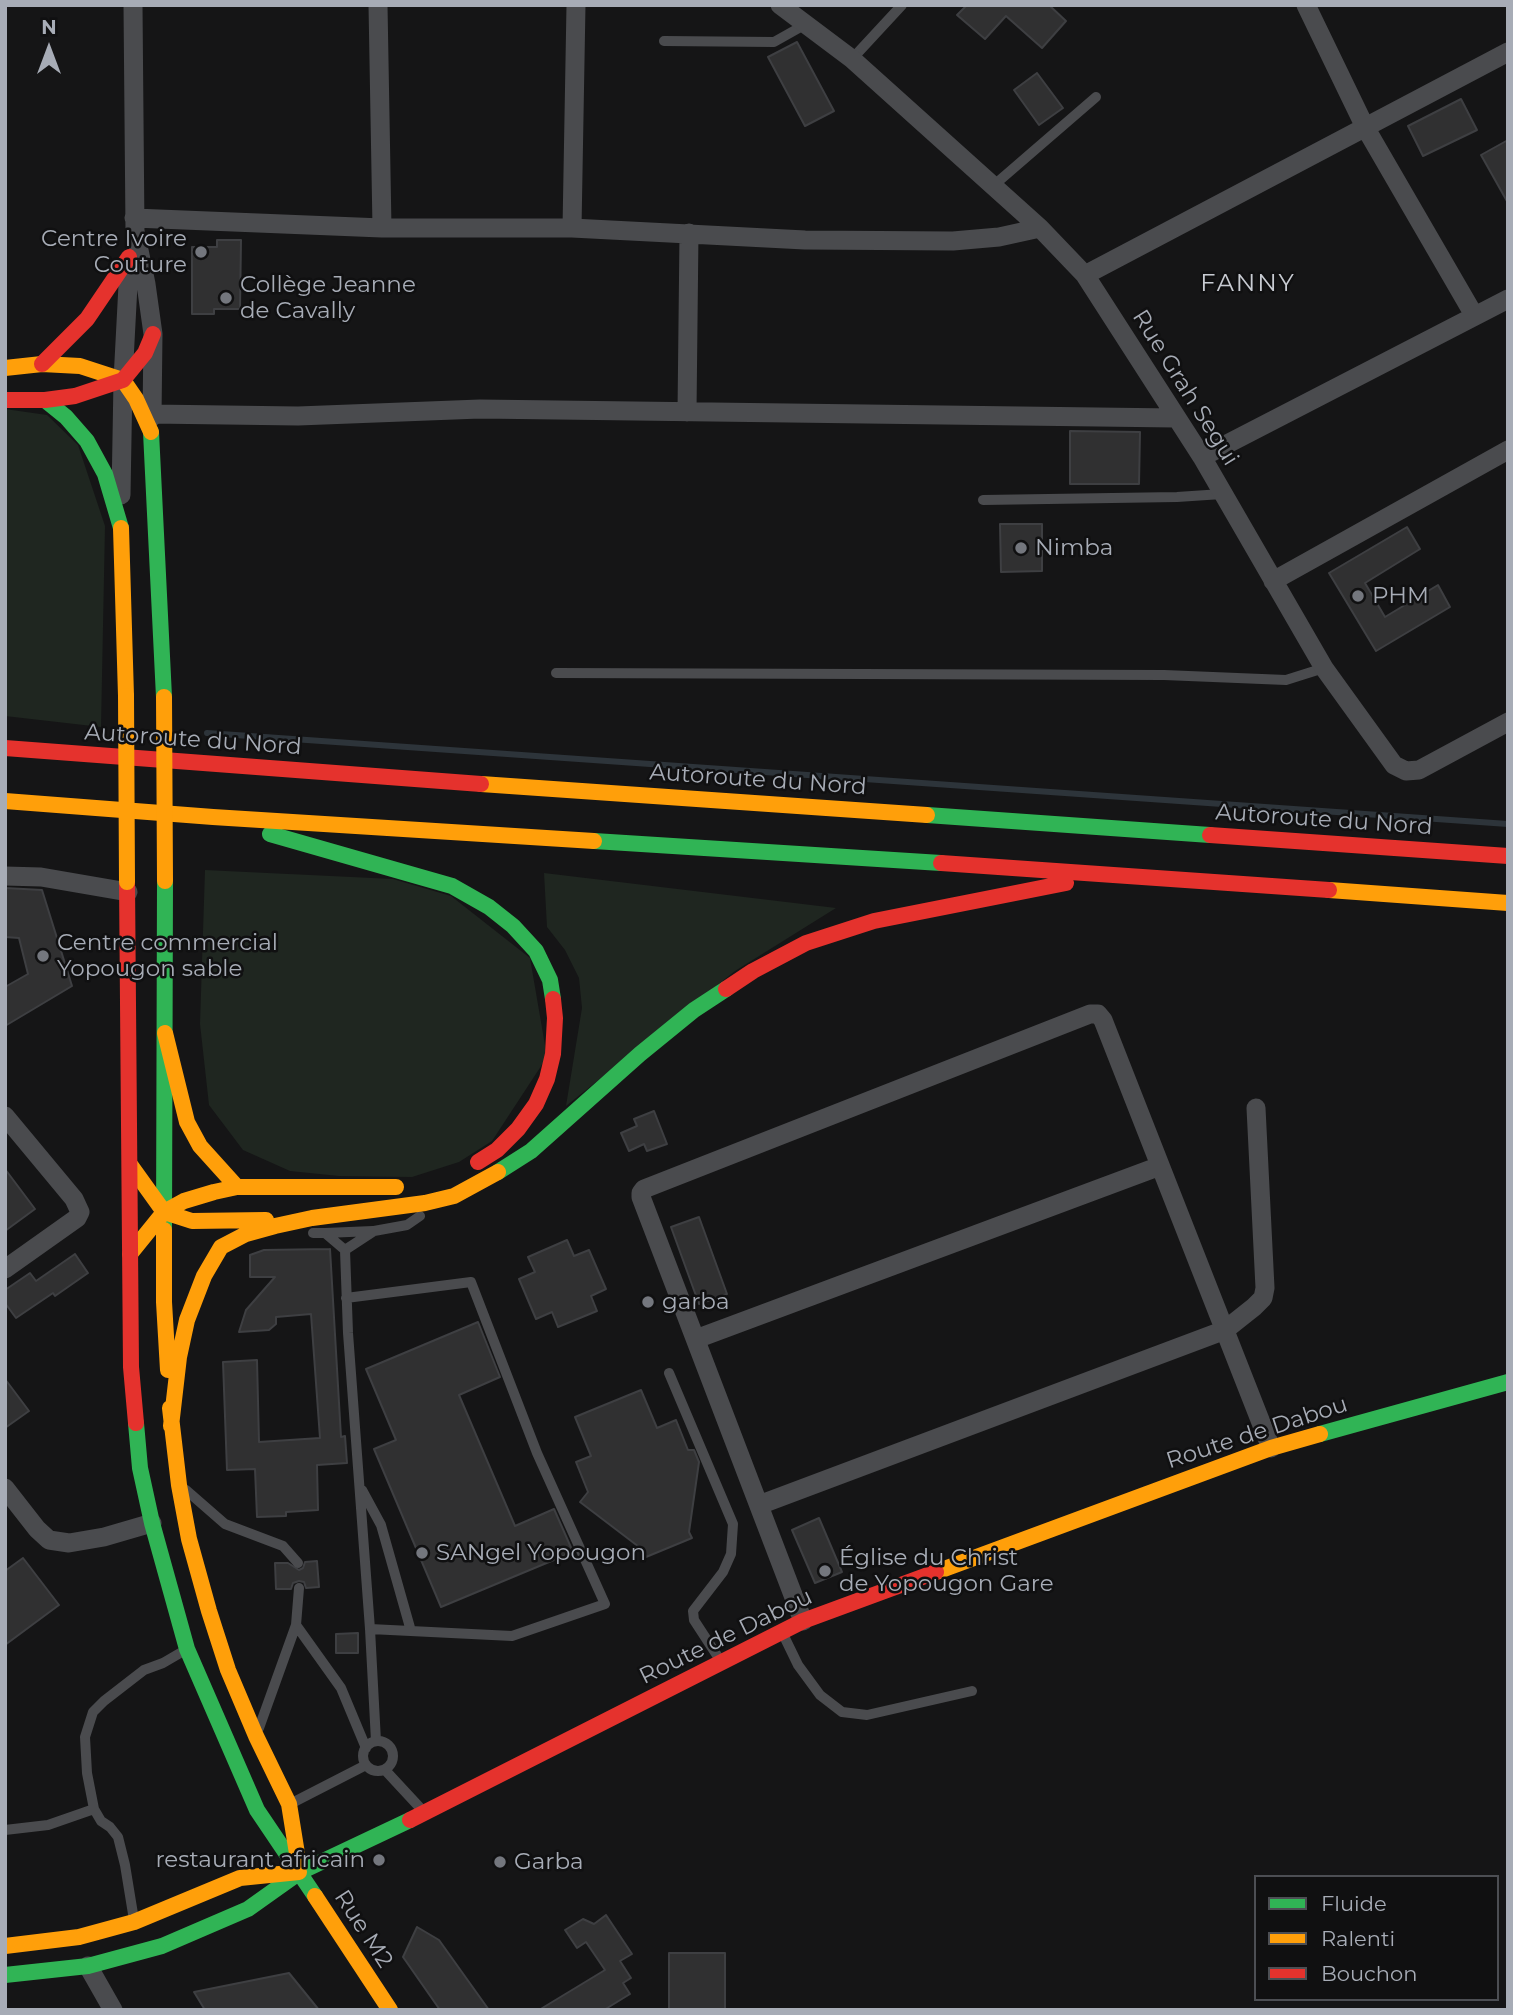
<!DOCTYPE html>
<meta charset="utf-8">
<style>
body{margin:0}
#map{position:relative;width:1513px;height:2015px;overflow:hidden;background:#151516;font-family:Montserrat,sans-serif}
canvas{display:block}
.frame{position:absolute;inset:0;border:7px solid #a7acb6;pointer-events:none}
.legend{position:absolute;left:1254px;top:1875px;width:245px;height:126px;box-sizing:border-box;background:#101011;border:2px solid #4c4e53;margin:0;padding:9px 12px;list-style:none;font-size:21px;color:#a7acb6}
.legend li{display:flex;align-items:center;gap:14px;height:35px}
.legend b{width:35px;border:2px solid #4c4e53}
.north{position:absolute;left:14px;top:14px;width:70px;height:70px;-webkit-text-stroke:5px #101011;paint-order:stroke;rotate:0deg;font-size:19px;font-weight:700;line-height:28px;text-align:center;color:#a7acb6}
.north::after{content:'';display:block;margin:auto;width:24px;height:32px;background:#a7acb6;clip-path:polygon(50% 0,100% 100%,50% 72%,0 100%)}
</style>
<div id="map">
<canvas width="1513" height="2015"></canvas>
<div class="frame"></div>
<ul class="legend">
<li><b style="height:9px;background:#30b455"></b>Fluide</li>
<li><b style="height:9px;background:#ff9f0a"></b>Ralenti</li>
<li><b style="height:9px;background:#e5322d"></b>Bouchon</li>
</ul>
<div class="north">N</div>
</div>
<script>
const ctx = document.querySelector('canvas').getContext('2d');
ctx.lineJoin = 'round';
function fill(path, color) { ctx.fillStyle = color; ctx.fill(path, 'evenodd'); }
const poly = rows => new Path2D(rows.map(r => 'M' + r).join(''));
function strokePath(path, color, width, dash) { ctx.strokeStyle = color; ctx.lineWidth = width; ctx.lineCap = dash ? 'butt' : 'round'; ctx.setLineDash(dash || []); ctx.stroke(path); }
function write(font, color, halo, rows, align = 'center') {
  ctx.font = font + ' Montserrat,sans-serif'; ctx.lineWidth = 5; ctx.setLineDash([]); ctx.textBaseline = 'middle'; ctx.strokeStyle = halo; ctx.fillStyle = color; for (const [text, x, y, turn = 0] of rows) {
    ctx.save(); ctx.translate(x, y); ctx.rotate((+turn || 0) * Math.PI / 180); ctx.textAlign = isNaN(turn) ? turn : align; if (halo) ctx.strokeText(text, 0, 0); ctx.fillText(text, 0, 0); ctx.restore();
  }
}
const green = poly([
 [5,409,47,415,78,445,105,526,101,727,5,716],
 [205,870,393,879,451,896,530,958,547,1057,492,1141,459,1162,412,1177,339,1176,290,1171,243,1150,209,1105,200,1024],
 [544,873,836,908,735,971,566,1106,582,1008,579,978,565,950,547,927]
]);
const stream = poly([
 [207,733,1508,824]
]);
const building = poly([
 [967,5,1049,5,1066,21,1042,48,1006,16,985,39,957,15,967,5],
 [797,42,834,111,805,126,768,57,797,42],
 [1037,73,1063,108,1039,125,1014,90,1037,73],
 [1461,99,1477,130,1423,156,1408,126,1461,99],
 [1508,140,1508,203,1481,155,1508,140],
 [217,240,241,240,240,309,214,309,214,314,192,314,192,247,217,247,217,240],
 [1070,431,1140,432,1139,484,1070,484,1070,431],
 [1000,524,1042,524,1042,571,1001,572,1000,524],
 [1407,527,1420,549,1365,583,1385,617,1438,585,1450,607,1376,651,1329,573,1407,527],
 [5,888,42,890,72,986,5,1026,5,987,28,974,19,938,5,937,5,888],
 [654,1111,667,1144,647,1151,644,1144,629,1151,621,1133,637,1126,634,1119,654,1111],
 [5,1169,35,1209,5,1231,5,1169],
 [699,1217,727,1294,699,1304,671,1227,699,1217],
 [567,1240,574,1256,589,1250,606,1289,591,1296,597,1311,558,1327,552,1312,536,1319,519,1279,535,1272,528,1257,567,1240],
 [330,1249,341,1437,345,1436,347,1463,317,1465,318,1510,286,1512,286,1516,257,1517,255,1469,227,1470,223,1362,257,1360,259,1442,320,1438,311,1314,276,1317,276,1324,269,1330,239,1332,246,1310,275,1277,250,1277,250,1255,264,1250,330,1249],
 [75,1254,88,1273,55,1296,53,1293,16,1318,5,1303,5,1290,30,1273,36,1281,75,1254],
 [478,1322,500,1377,459,1395,515,1526,554,1509,573,1552,441,1607,374,1449,396,1440,366,1369,478,1322],
 [5,1379,29,1411,5,1428,5,1379],
 [641,1390,657,1428,676,1420,688,1450,694,1450,699,1462,689,1532,692,1538,646,1557,643,1550,580,1502,588,1492,576,1462,591,1456,575,1417,641,1390],
 [819,1518,842,1572,815,1583,792,1530,819,1518],
 [23,1558,59,1605,5,1645,5,1571,23,1558],
 [317,1561,319,1587,306,1588,304,1582,299,1581,293,1583,291,1589,276,1589,275,1563,288,1563,299,1570,303,1568,305,1562,317,1561],
 [358,1633,358,1653,336,1653,336,1634,358,1633],
 [606,1915,632,1954,620,1961,631,1978,623,1983,630,1994,604,2010,539,2010,605,1970,586,1942,577,1948,565,1930,583,1919,594,1924,606,1915],
 [417,1927,439,1940,489,2010,440,2010,403,1957,417,1927],
 [669,1953,725,1953,725,2010,669,2010,669,1953],
 [289,1973,319,2010,205,2010,194,1992,289,1973]
]);
const lane = poly([
 [664,41,774,42,806,24],
 [852,59,902,5],
 [993,186,1096,97],
 [983,500,1177,497,1222,494],
 [556,673,1164,675,1286,680,1324,668],
 [313,1233,325,1233,345,1250],
 [325,1233,373,1231],
 [345,1250,348,1333,370,1629,376,1741],
 [345,1250,374,1231,407,1225,420,1216],
 [346,1298,471,1282,537,1453,605,1604,512,1636,370,1629],
 [669,1373,733,1524,731,1554,723,1572,693,1611,694,1620,720,1660],
 [186,1490,225,1524,283,1546,298,1563],
 [362,1490,381,1525,411,1631],
 [296,1625,341,1688,366,1748],
 [782,1632,798,1665,820,1695,842,1712,867,1715,972,1691],
 [259,1728,296,1625,299,1588],
 '363 1756a15 15 0 1 1 30 0a15 15 0 1 1-30 0Z',
 [385,1770,423,1811],
 [290,1804,366,1765],
 [5,1830,48,1825,94,1809],
 [134,1920,125,1865,118,1837,110,1827,101,1821,94,1809,87,1773,85,1737,93,1712,104,1701,144,1670,163,1663,187,1649]
]);
const street = poly([
 [133,5,135,231,146,284,153,334,152,417],
 [378,5,382,228],
 [780,5,852,59,1040,228,1085,275,1202,457,1324,668,1394,765,1406,771,1419,770,1508,722],
 [1306,5,1365,127,1474,315],
 [134,218,382,228,572,228,805,240,953,241,999,237,1040,228],
 [572,228,576,5],
 [1085,275,1508,52],
 [687,412,689,233],
 [152,414,298,416,480,409,1175,418],
 [1202,457,1508,299],
 [121,495,123,380,129,266],
 [1273,581,1508,450],
 [5,876,41,877,128,892],
 [5,1116,74,1199,80,1212,77,1218,5,1269],
 [696,1339,1160,1166],
 [5,1488,37,1529,49,1540,69,1543,104,1537,152,1523],
 [759,1505,1225,1330,1254,1307,1263,1298,1265,1288,1256,1108],
 [803,1621,641,1197,641,1193,644,1189,1090,1014,1098,1014,1103,1020,1271,1448],
 [88,1966,113,2010]
]);
const fast = poly([
 [45,400,66,417,87,441,105,474,121,528],
 [151,432,164,697],
 [927,815,1210,835],
 [270,834,452,886,489,907,513,926,536,951,550,980,553,999],
 [594,841,941,863],
 [498,1172,531,1151,640,1054,694,1010,726,989],
 [164,1230,165,881],
 [136,1423,140,1468,152,1523,187,1649,257,1810,315,1896],
 [1320,1434,1508,1382],
 [5,1975,88,1966,162,1946,248,1909,300,1872,410,1820]
]);
const slow = poly([
 [5,368,42,364,80,366,123,380,136,399,151,432],
 [121,528,126,696],
 [481,784,927,815],
 [5,801,213,817,594,841],
 [1329,890,1508,903],
 [165,1033,187,1122,200,1146,237,1187],
 [131,1166,164,1212,192,1221,266,1220],
 [164,1230,164,1302,168,1370],
 [130,1254,164,1212,184,1201,214,1192,237,1187,396,1187],
 [170,1408,179,1485,189,1539,209,1611,228,1670,256,1736,289,1804,299,1866],
 [171,1426,179,1357,187,1320,204,1276,221,1247,246,1234,275,1226,312,1218,425,1203,454,1196,498,1172],
 [936,1572,1271,1448,1320,1434],
 [315,1896,390,2010],
 [5,1946,79,1937,134,1922,240,1878,299,1872]
]);
const jam = poly([
 [42,364,87,319,129,257],
 [5,400,45,400,75,396,123,380,145,353,153,334],
 [5,748,481,784],
 [1210,835,1508,856],
 [941,863,1329,890],
 [127,882,131,1367,136,1423],
 [726,989,753,971,806,943,874,921,1066,883],
 [478,1162,497,1150,518,1129,536,1104,547,1079,553,1054,555,1018,553,999],
 [410,1820,803,1621,936,1572]
]);
const slowBridge = poly([
 [126,696,127,882],
 [164,697,165,881]
]);
const markers = [
 [201,252,7,"#74777e"],
 [226,298,7,"#74777e"],
 [1021,548,7,"#74777e"],
 [1358,596,7,"#74777e"],
 [43,956,7,"#74777e"],
 [648,1302,7,"#74777e"],
 [422,1553,7,"#74777e"],
 [825,1571,7,"#74777e"],
 [379,1860,7,"#74777e"],
 [500,1862,7,"#74777e"]
];
const poiNames = [
 ["Centre Ivoire",187,239,"right"],
 ["Couture",187,265,"right"],
 ["Collège Jeanne",240,285],
 ["de Cavally",240,311],
 ["Nimba",1035,548],
 ["PHM",1372,596],
 ["Centre commercial",57,943],
 ["Yopougon sable",57,969],
 ["garba",662,1302],
 ["SANgel Yopougon",436,1553],
 ["Église du Christ",839,1558],
 ["de Yopougon Gare",839,1584],
 ["restaurant africain",365,1860,"right"],
 ["Garba",514,1862]
];
const streetNames = [
 ["Rue Grah Segui",1185,388,58],
 ["Autoroute du Nord",193,740,4],
 ["Autoroute du Nord",758,780,4],
 ["Autoroute du Nord",1324,820,4],
 ["Route de Dabou",1257,1433,-18],
 ["Route de Dabou",726,1637,-26],
 ["Rue M2",363,1929,57]
];
const neighbourhoodNames = [
 ["FANNY",1248,284]
];
fill(green, '#1f2620');
strokePath(stream, '#2d343a', 6);
fill(building, '#303031');
strokePath(building, '#3e3f42', 2);
strokePath(lane, '#4a4b4e', 10);
strokePath(street, '#4a4b4e', 19);
strokePath(fast, '#30b455', 16);
strokePath(slow, '#ff9f0a', 16);
strokePath(jam, '#e5322d', 16);
strokePath(slowBridge, '#ff9f0a', 16);
for (const [x, y, r, color] of markers) { const dot = new Path2D(); dot.arc(x, y, r, 0, 2 * Math.PI); ctx.fillStyle = color; ctx.fill(dot); strokePath(dot, '#101011', 2.5); }
write('23px', '#a7acb6', '#101011', poiNames, 'left');
write('23px', '#a7acb6', '#101011', streetNames);
ctx.letterSpacing = '2px';
write('24px', '#c8cbd2', '#101011', neighbourhoodNames);
ctx.letterSpacing = '0px';
</script>
